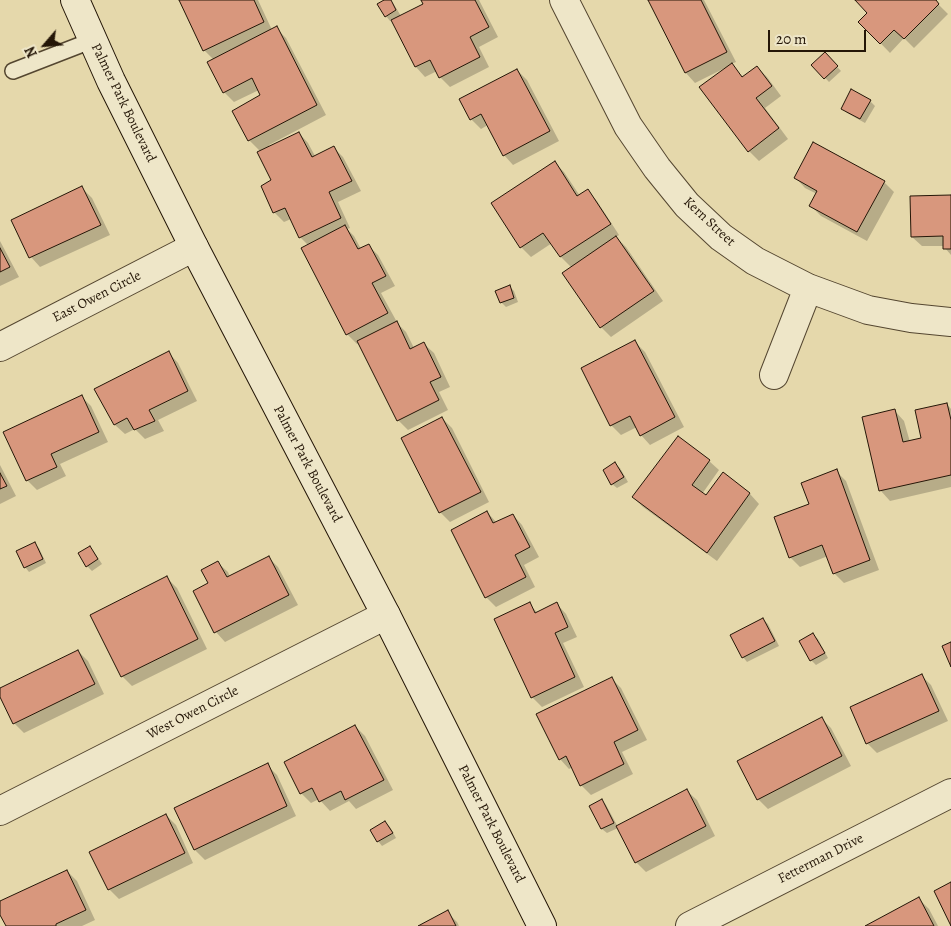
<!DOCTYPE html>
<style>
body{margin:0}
#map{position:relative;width:951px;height:926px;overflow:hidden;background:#e5d8ab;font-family:Alegreya,serif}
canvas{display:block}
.north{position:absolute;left:20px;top:20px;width:50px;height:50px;-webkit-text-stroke:4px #eee6c8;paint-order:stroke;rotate:243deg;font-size:14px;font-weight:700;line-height:20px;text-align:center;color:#241607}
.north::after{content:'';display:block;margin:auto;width:18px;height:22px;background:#241607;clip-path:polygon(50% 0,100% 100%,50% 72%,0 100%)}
.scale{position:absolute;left:768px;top:30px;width:98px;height:22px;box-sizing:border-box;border:2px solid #241607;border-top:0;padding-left:6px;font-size:15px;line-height:18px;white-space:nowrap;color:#241607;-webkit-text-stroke:4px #eee6c8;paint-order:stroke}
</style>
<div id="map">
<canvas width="951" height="926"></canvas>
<div class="north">N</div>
<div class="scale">20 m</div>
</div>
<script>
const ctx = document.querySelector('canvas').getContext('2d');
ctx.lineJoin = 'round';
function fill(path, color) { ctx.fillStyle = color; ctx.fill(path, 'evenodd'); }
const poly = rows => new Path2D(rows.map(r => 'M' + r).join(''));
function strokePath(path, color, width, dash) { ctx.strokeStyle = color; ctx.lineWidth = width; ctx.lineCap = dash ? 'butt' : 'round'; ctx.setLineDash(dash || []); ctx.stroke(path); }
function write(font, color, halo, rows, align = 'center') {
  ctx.font = font + ' Alegreya,serif'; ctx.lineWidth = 4; ctx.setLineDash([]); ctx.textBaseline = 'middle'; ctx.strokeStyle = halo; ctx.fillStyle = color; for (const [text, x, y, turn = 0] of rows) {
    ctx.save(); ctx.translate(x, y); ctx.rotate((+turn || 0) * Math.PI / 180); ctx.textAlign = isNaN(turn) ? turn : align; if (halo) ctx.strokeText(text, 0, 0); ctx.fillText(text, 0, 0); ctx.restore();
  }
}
const shadow = poly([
 [181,0,258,0,272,30,276,28,286,38,326,115,269,145,270,147,299,133,308,143,315,156,333,147,343,157,361,191,338,202,350,228,347,229,354,236,361,249,368,245,378,255,395,286,381,293,398,324,406,332,414,348,424,344,434,353,450,387,439,392,448,410,408,430,398,420,360,343,357,344,347,334,308,245,300,237,291,219,284,222,274,212,273,180,260,151,249,140,262,96,259,90,234,102,224,92,214,60,204,50],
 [386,0,390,0,393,3,401,16,424,4,422,0,479,0,498,37,479,47,489,67,450,87,440,77,437,71,425,77,416,67,392,20,390,21,386,16],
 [649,0,704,0,736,62,731,64,743,77,757,67,767,77,781,96,765,108,788,139,759,161,749,151,725,68,695,83,686,73],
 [856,0,934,0,948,14,914,48,904,38,890,53,860,22,869,13],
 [825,54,841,71,829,82,813,65],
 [517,70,527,80,559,141,513,165,504,155,488,125,481,129,471,119],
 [870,101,875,106,865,123,847,113,842,108],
 [554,162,564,172,580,196,588,191,597,201,619,235,616,237,626,247,663,301,611,337,601,327,572,268,561,257,552,243,531,257,521,247],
 [796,178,884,182,894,192,867,241,821,216,811,206,817,194,805,188],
 [82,188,92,198,110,235,40,267,31,257,13,220],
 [951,196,951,255,945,248,945,246,922,246,912,237],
 [0,241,19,277,0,286],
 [510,287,514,291,518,302,506,307,501,302],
 [635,342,645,352,684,427,650,445,641,435,637,427,621,435,611,425],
 [169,353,178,363,197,401,158,420,164,431,145,439,135,429,125,434,115,425,95,389],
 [81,396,91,406,108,442,60,464,66,476,37,490,27,480],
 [947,404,951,409,951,487,890,501,881,491,864,418,895,411,904,421,910,442,923,438],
 [442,418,452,428,489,502,450,522,440,512],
 [709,461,719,470,702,494,706,497,723,474,750,494,759,504,717,561,643,507,633,497],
 [615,464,620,468,628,482,617,488,612,484],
 [0,465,16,496,0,504],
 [836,471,846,481,879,570,844,583,834,573,828,556,800,567,790,557,811,504],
 [487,512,497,523,513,515,522,525,539,557,524,565,535,587,496,607,486,597],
 [34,543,39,548,46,563,29,572,25,567],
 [89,547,94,552,102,564,92,571,87,566],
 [268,557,278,567,298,605,225,642,216,632,218,563,228,572,230,577],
 [167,578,177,588,207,649,132,686,122,676],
 [529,604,538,613,557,604,566,614,577,637,563,643,584,687,542,707,532,697],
 [763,619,768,624,779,646,747,662,743,657],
 [813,635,818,639,828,658,816,665,811,660],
 [78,651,88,661,104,694,24,733,14,723,0,694,0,689],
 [921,675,931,685,948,721,877,753,867,743],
 [611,678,621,688,647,740,622,752,633,774,591,795,581,785,573,767,569,769,560,759],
 [821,718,831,728,851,766,768,809,758,799],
 [355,726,365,736,393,790,356,809,349,801,330,811,319,799,311,803,301,793],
 [267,765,277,775,296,816,205,860,195,850,176,809],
 [687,791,697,800,715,836,646,872,636,862,618,828,607,833,602,829,590,806,602,800,606,805,618,827],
 [166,815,176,825,193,863,119,899,109,889],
 [385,822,390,827,396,838,382,846,378,841],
 [67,871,77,881,95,920,82,926,7,926,0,912,0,902],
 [919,899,929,909,938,926,867,926],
 [447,912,457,922,459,926,420,926]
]);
const building = poly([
 [179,0,254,0,264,22,203,51,179,0],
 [384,0,391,0,396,10,385,17,377,4,384,0],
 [421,0,475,0,489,27,470,37,480,57,439,78,430,60,415,67,391,20,423,4,421,0],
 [648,0,701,0,727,52,685,73,648,0],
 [855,0,936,0,939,4,904,39,894,30,880,44,858,22,867,13,855,0],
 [277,26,317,105,248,141,232,111,260,95,252,78,223,93,207,62,277,26],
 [825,52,838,66,824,79,811,65,825,52],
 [732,63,742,77,757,66,772,86,756,98,779,128,748,152,699,87,732,63],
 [517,69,550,131,503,156,481,114,470,120,459,99,517,69],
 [851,89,871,100,860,119,841,109,851,89],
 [299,132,312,157,334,146,352,181,329,192,341,218,299,238,285,208,273,213,261,186,271,180,257,152,299,132],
 [813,142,885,181,857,232,809,206,817,191,794,178,813,142],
 [555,161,577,196,588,189,611,224,560,257,543,233,520,248,491,203,555,161],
 [82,186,101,225,29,258,11,220,82,186],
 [951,195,951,249,943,249,943,236,911,237,910,196,951,195],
 [345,225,358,249,369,244,386,276,372,283,388,313,346,335,301,248,345,225],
 [616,236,654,291,600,328,562,273,616,236],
 [0,248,10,267,0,272,0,248],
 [510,285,514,298,500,303,495,291,510,285],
 [397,321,410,349,424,342,441,377,430,382,439,400,397,421,357,341,397,321],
 [635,340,675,417,640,436,630,416,610,426,581,368,635,340],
 [169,351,188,391,149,410,155,421,134,430,127,418,114,425,94,389,169,351],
 [82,395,99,432,51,454,57,467,26,481,3,432,82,395],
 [947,403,951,420,951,475,879,491,862,417,895,409,903,442,921,438,915,410,947,403],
 [442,417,481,492,439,513,401,438,442,417],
 [678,436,710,460,692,485,706,495,723,472,750,493,707,553,632,497,678,436],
 [615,462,624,477,611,485,603,470,615,462],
 [837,469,870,560,833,574,822,545,789,558,774,517,809,504,801,483,837,469],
 [0,473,7,486,0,489,0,473],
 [487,511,493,523,513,514,530,547,515,555,526,577,485,598,451,530,487,511],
 [35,542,43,559,24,568,16,551,35,542],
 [90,546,98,559,86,567,78,553,90,546],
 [269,556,289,595,214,633,193,591,208,583,201,570,218,561,227,577,269,556],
 [167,576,198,639,121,677,90,615,167,576],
 [530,602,535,613,557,602,568,627,555,633,575,677,531,698,494,619,530,602],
 [763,618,775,641,742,658,730,635,763,618],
 [813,633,825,653,810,661,799,641,813,633],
 [951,642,951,667,942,646,951,642],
 [78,650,95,684,13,724,0,697,0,688,78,650],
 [922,674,939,711,866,744,850,707,922,674],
 [612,677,638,730,614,742,624,764,580,786,566,756,559,760,536,714,612,677],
 [822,717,842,756,757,800,737,761,822,717],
 [355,725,384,780,345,800,341,791,319,802,312,788,300,794,284,762,355,725],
 [268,763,287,806,194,850,174,808,268,763],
 [687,789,706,826,635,863,616,826,687,789],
 [602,799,614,823,601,829,589,806,602,799],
 [166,814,185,853,108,890,89,852,166,814],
 [385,821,393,833,377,842,370,830,385,821],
 [67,870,86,910,56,924,56,926,6,926,0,915,0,901,67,870],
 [951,882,951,926,934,891,951,882],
 [919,897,934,926,865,926,919,897],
 [448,910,456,926,418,926,448,910]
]);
const lane = poly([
 [13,71,93,40]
]);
const street = poly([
 [564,0,628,126,657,168,687,205,721,237,755,261,808,288,868,310,911,318,951,322],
 [0,347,194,247],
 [774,375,808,288],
 [0,811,386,615],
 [690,926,951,793]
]);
const secondary = poly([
 [75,0,111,81,194,247,386,615,542,926]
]);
const streetNames = [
 ["Palmer Park Boulevard",123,103,64],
 ["Kern Street",709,222,43],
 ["East Owen Circle",97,297,-27],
 ["Palmer Park Boulevard",307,464,62],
 ["West Owen Circle",193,713,-27],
 ["Palmer Park Boulevard",491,824,63],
 ["Fetterman Drive",821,859,-27]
];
fill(shadow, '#0003');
fill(building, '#d8977d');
strokePath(building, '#241607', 1);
strokePath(lane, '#544630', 18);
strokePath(street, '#544630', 30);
strokePath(secondary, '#241607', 30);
strokePath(lane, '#eee6c8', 15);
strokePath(street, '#eee6c8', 28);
strokePath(secondary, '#eee6c8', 28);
write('14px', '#241607', '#eee6c8', streetNames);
</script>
